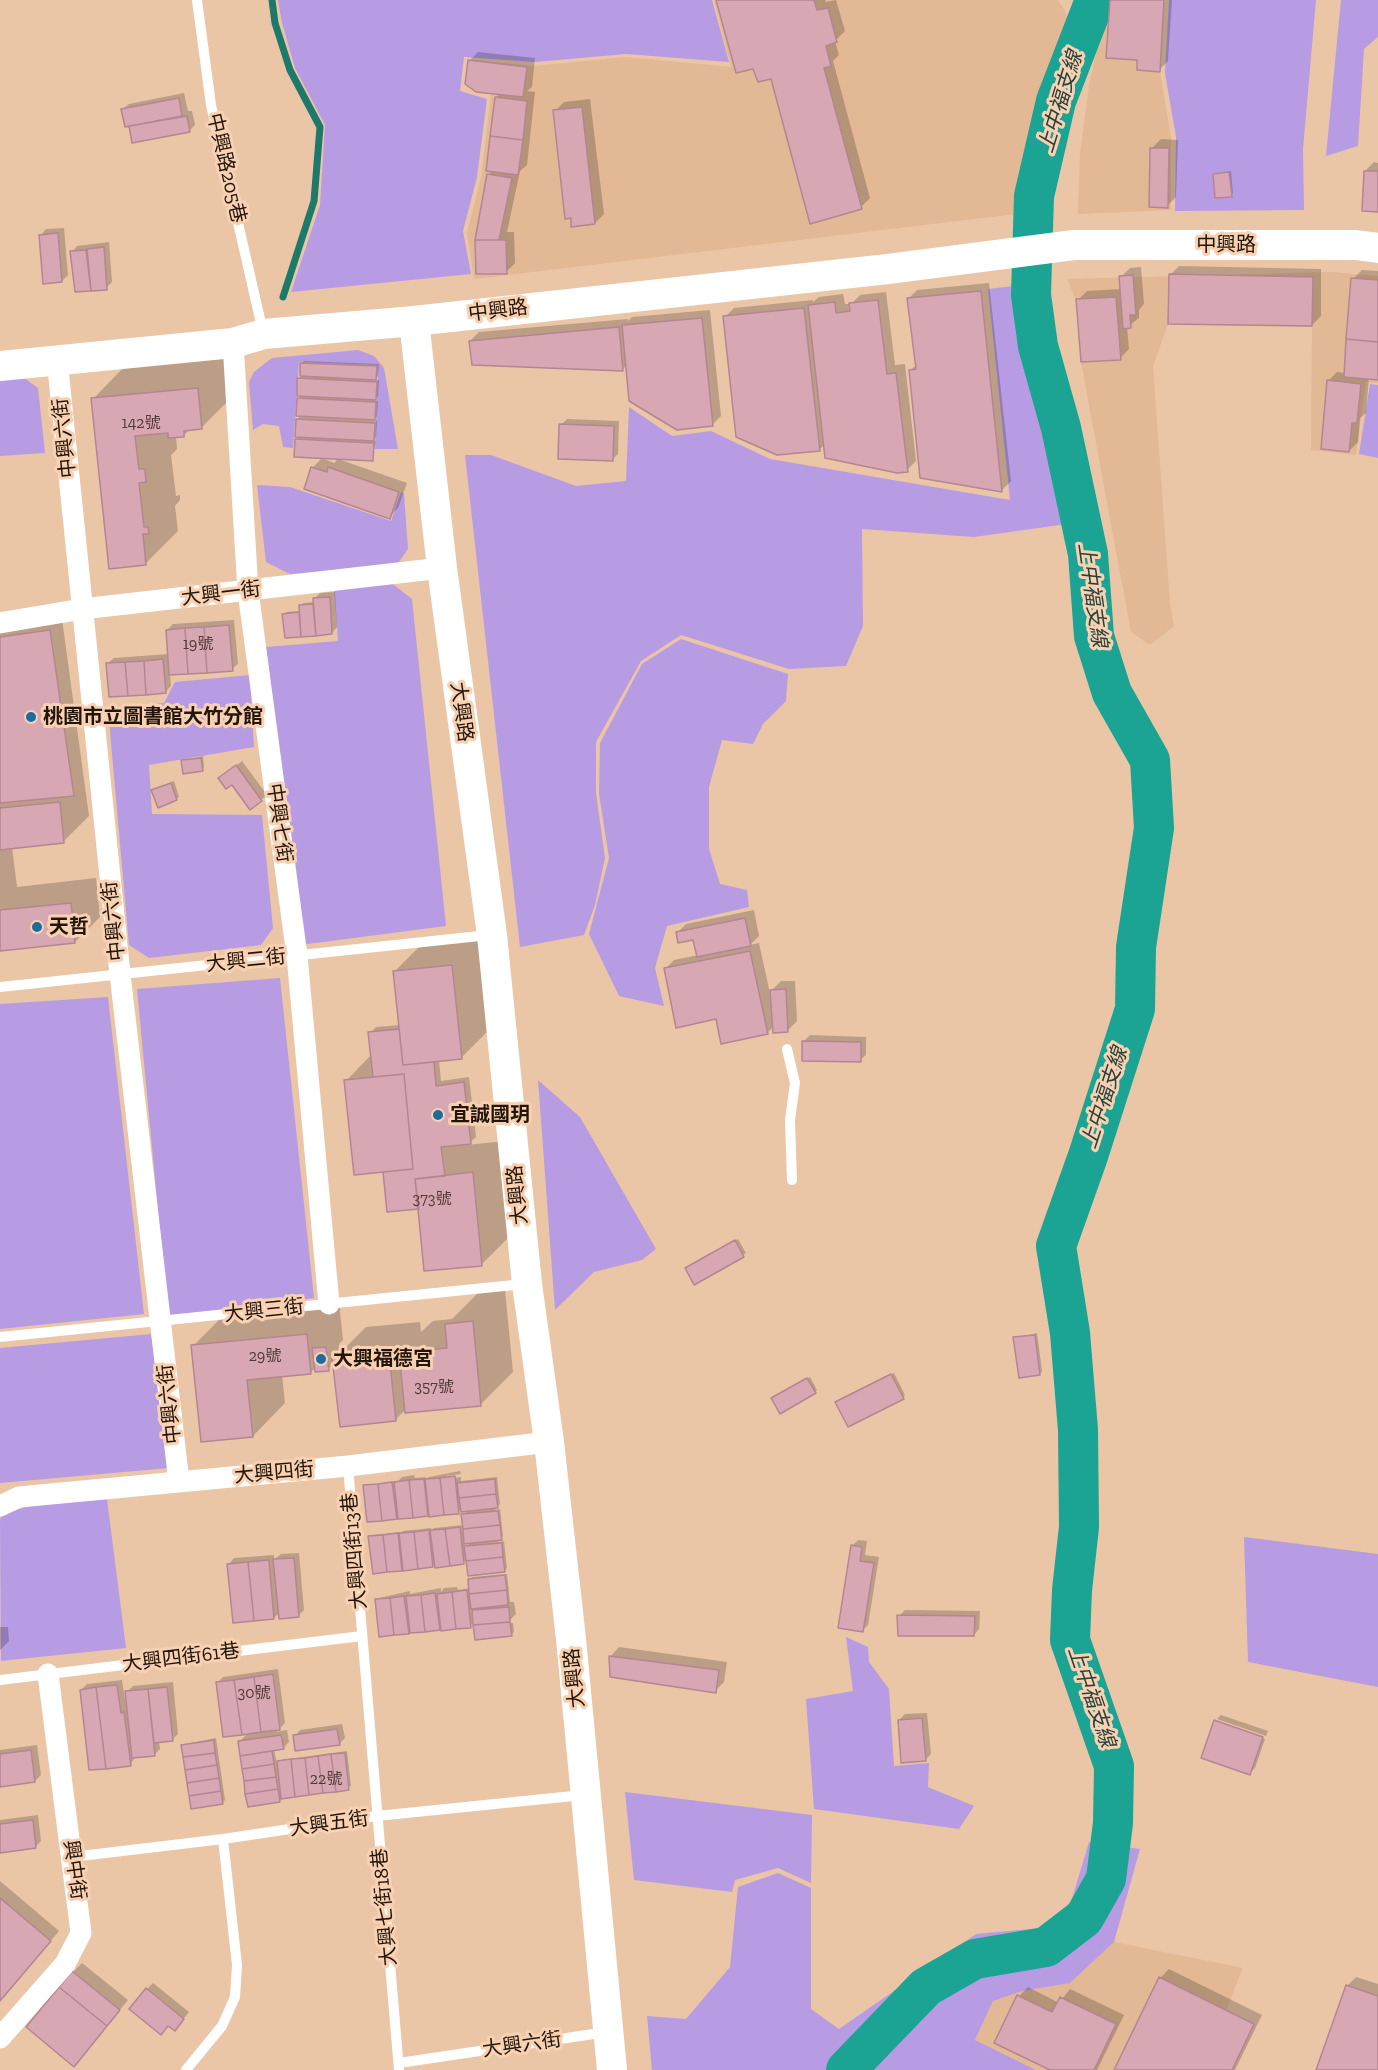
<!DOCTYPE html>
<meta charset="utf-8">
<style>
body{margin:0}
canvas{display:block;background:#eac5a6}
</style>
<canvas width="1378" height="2070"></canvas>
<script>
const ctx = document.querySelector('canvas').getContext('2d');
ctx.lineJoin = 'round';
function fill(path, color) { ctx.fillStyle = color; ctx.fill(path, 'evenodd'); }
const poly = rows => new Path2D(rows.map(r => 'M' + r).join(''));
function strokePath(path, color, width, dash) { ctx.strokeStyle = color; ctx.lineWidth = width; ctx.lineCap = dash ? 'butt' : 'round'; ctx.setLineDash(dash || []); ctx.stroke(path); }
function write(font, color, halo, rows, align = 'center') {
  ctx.font = font + ' "Zilla Slab","Noto Sans TC",serif'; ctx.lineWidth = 6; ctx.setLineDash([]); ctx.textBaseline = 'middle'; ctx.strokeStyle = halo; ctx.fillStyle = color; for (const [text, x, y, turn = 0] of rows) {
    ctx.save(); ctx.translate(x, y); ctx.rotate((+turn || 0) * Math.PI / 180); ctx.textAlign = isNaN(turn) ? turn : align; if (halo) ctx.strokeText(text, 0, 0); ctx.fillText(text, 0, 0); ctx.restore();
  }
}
const built = poly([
 [714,0,1058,0,1069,18,1043,89,1030,161,1024,213,474,279,467,233,481,178,491,94,476,92,465,84,468,60,534,66,626,57,731,67],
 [1108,0,1164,0,1160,72,1171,138,1171,210,1078,214,1080,154,1089,86],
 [1332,272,1378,276,1378,383,1366,382,1356,455,1311,450,1312,327,1168,324,1153,366,1170,604,1174,626,1150,645,1131,632,1081,362,1076,300,1067,279],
 [1114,1942,1243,1968,1202,2070,1036,2070,975,2040,993,2001,1022,1991,1070,1983]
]);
const green = poly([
 [278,0,712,0,729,62,626,54,535,62,464,57,460,91,487,99,477,177,463,231,471,274,291,292,320,205,325,125,295,68,282,23],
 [1169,0,1316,0,1303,149,1304,210,1175,211,1176,137,1165,73],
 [1341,0,1378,0,1378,37,1364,49,1358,146,1326,156],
 [1014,286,1013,303,1064,473,1074,523,974,537,862,529,863,626,846,666,789,669,681,635,641,661,596,742,596,793,605,858,595,905,584,935,520,947,465,455,491,455,576,486,626,481,629,407,672,436,711,431,770,459,1010,500,988,289],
 [358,350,374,356,384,368,398,449,375,449,378,365,299,362,293,448,283,447,279,426,263,424,253,430,249,382,254,372,272,358],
 [16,372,38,388,45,453,0,456,0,374],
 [1370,384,1378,385,1378,458,1359,454],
 [257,485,290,487,391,521,401,492,404,494,408,549,396,566,290,574,266,562],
 [390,582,412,599,446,926,300,945,266,647,338,641,334,588],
 [681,639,788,674,786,701,763,724,753,744,722,740,709,787,709,849,720,884,747,890,749,907,667,926,655,968,664,1006,619,996,589,934,609,858,599,794,600,743,642,664],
 [250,675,254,747,149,765,152,814,262,815,273,928,261,945,149,958,129,945,108,709,164,703,175,682],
 [280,978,314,1298,168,1316,137,989],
 [108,997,144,1314,0,1329,0,1004],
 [538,1080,580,1117,656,1249,642,1260,594,1272,555,1310],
 [151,1334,169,1468,0,1483,0,1348],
 [107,1499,126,1648,1,1661,0,1519,5,1513,31,1506],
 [1244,1537,1378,1554,1378,1687,1248,1662],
 [846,1637,868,1647,869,1662,889,1689,894,1766,929,1763,928,1787,974,1806,959,1829,814,1809,806,1699,853,1691],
 [625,1792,812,1815,811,1883,778,1868,735,1880,732,1892,634,1880],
 [1089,1842,1140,1849,1114,1942,1070,1983,1022,1991,993,2001,975,2040,1036,2070,652,2070,647,2016,686,2019,730,1967,738,1887,778,1873,811,1888,811,2009,839,2029,976,1934,1041,1928,1071,1902]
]);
const shadow = poly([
 [718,0,825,0,826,2,836,0,845,31,835,41,839,55,833,61,870,198,861,207],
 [1111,0,1172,0,1168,61,1159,70,1139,59],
 [478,52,535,58,532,87,527,91,535,92,527,165,520,171,507,232,514,232,515,263,506,272,477,273,488,175,493,170,496,98,500,93,469,61],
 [184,93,188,111,192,111,195,125,189,131,130,125,123,109,129,104],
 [590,99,604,214,595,223,555,111,564,102],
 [1161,139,1178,140,1176,197,1167,206,1152,148],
 [1374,162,1378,163,1378,211,1365,171],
 [1231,171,1233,193,1231,196,1215,174],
 [64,228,68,275,62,281,41,235,46,229],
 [109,242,112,282,106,288,76,291,72,252,77,246],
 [1179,266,1321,269,1321,316,1312,325,1170,275],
 [1141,267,1144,304,1139,310,1139,318,1127,327,1129,349,1120,358,1078,300,1087,291,1122,289,1121,277,1130,268],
 [1362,270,1378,271,1378,378,1369,377,1366,413,1360,418,1358,442,1349,451,1328,381,1337,372,1346,373,1353,279],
 [989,283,1011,481,1002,490,910,371,917,364,908,299,917,290],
 [886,292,895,365,905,364,916,461,907,470,825,444,819,450,725,317,734,308,813,300,813,302,819,297,843,294,845,304,851,304,860,295],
 [710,310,721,416,712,425,627,365,623,369,470,341,479,332,628,319,628,321,632,317],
 [229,356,234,395,201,428,190,429,184,435,176,436,177,449,171,455,176,496,180,495,180,500,175,506,178,531,145,564,93,399,125,366],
 [304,361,379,364,378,376,374,380,379,380,378,396,374,400,378,401,377,416,373,420,377,421,376,437,372,441,376,441,372,459,296,439,300,435,297,419,302,415,298,399,302,395,299,379,303,374,301,364],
 [567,419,619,421,618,454,612,460,561,425],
 [322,458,334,463,338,459,407,483,398,508,389,517,306,488,313,467],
 [335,592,337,627,332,633,286,637,284,615,286,612,301,611,303,603,315,602,315,598,320,593],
 [62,619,89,816,64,841,12,847,17,887,96,878,100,917,75,942,0,950,0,628],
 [234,620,238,664,232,669,170,674,171,686,165,692,108,663,114,658,169,654,167,630,173,624],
 [203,756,204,767,202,770,183,761],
 [242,761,267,795,261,800,226,773],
 [174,781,179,797,176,799,153,790],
 [754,910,759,936,750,945,759,943,771,998,772,990,781,981,795,981,797,1021,788,1030,774,1026,767,1033,717,1018,665,969,674,960,698,955,694,938,677,933,686,924],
 [483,933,493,1026,461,1058,439,1060,441,1081,469,1077,476,1137,467,1145,505,1141,514,1232,482,1264,384,1173,346,1081,372,1054,370,1033,376,1027,400,1025,395,971,427,939],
 [810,1035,866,1037,866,1055,860,1060,804,1041],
 [738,1239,746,1253,695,1283,689,1266],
 [505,1290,513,1372,481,1404,407,1411,406,1409,395,1420,334,1363,328,1369,316,1367,311,1372,282,1375,285,1403,253,1436,193,1346,225,1314,339,1302,343,1340,339,1344,340,1353,366,1327,420,1322,421,1332,433,1321,452,1319,479,1292],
 [1037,1333,1042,1371,1040,1374,1015,1338],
 [894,1373,905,1395,903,1398,837,1402],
 [810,1377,817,1390,815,1392,775,1396],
 [460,1471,461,1474,446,1476,446,1479,461,1477,461,1481,497,1477,500,1504,495,1510,500,1509,503,1536,498,1542,504,1541,507,1568,504,1571,467,1559,463,1563,436,1562,432,1566,404,1566,401,1569,370,1537,372,1535,400,1532,400,1534,403,1531,431,1528,431,1532,434,1528,464,1525,463,1515,468,1510,399,1515,396,1518,365,1486,395,1481,395,1484,402,1477,414,1475,415,1478,426,1477,426,1481,429,1477],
 [464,1542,471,1542,464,1548],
 [858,1540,867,1541,865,1555,879,1557,868,1625,862,1631,852,1546],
 [299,1553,304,1610,298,1616,280,1612,274,1618,229,1564,234,1558,274,1555,274,1560,281,1554],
 [507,1574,510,1602,514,1602,516,1614,510,1620,512,1620,475,1624,475,1627,513,1623,514,1632,511,1635,476,1638,474,1622,470,1626,442,1629,442,1626,439,1629,411,1632,411,1629,408,1632,380,1635,377,1600,379,1598,410,1591,410,1594,441,1588,441,1592,444,1588,457,1587,458,1590,470,1588,472,1577],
 [478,1606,471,1613,471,1607],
 [905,1610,980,1611,979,1629,974,1635,899,1616],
 [0,1627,8,1627,9,1641,0,1650],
 [619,1647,727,1662,724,1682,715,1691,611,1656],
 [278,1669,285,1723,276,1732,287,1730,289,1742,283,1748,274,1749,277,1764,281,1760,347,1751,351,1786,249,1805,239,1742,248,1733,217,1683,223,1677],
 [122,1680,125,1700,128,1700,127,1692,133,1686,173,1682,178,1734,173,1739,159,1741,160,1749,155,1754,136,1756,130,1765,81,1690,87,1684],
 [927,1713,931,1754,925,1760,899,1720,905,1714],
 [1221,1715,1268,1731,1266,1736,1217,1719],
 [1216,1720,1216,1722,1265,1739,1255,1768,1249,1773,1215,1721],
 [342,1724,345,1738,339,1744,295,1736,300,1730],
 [216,1738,225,1800,222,1803,182,1745],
 [37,1745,41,1775,35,1781,0,1785,0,1750],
 [38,1815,41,1841,35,1847,0,1851,0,1820],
 [0,1881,59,1931,0,2000],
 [82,1963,128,2000,74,2065,73,1972],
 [1169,1969,1262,2015,1235,2070,1115,2070,1160,1978],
 [1356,1977,1378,1984,1378,2070,1317,2070,1347,1986],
 [153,1983,189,2012,180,2023,147,1989],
 [1028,1987,1059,2003,1070,1989,1124,2015,1097,2070,1053,2070,1019,1996]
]);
const stream = poly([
 [272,0,275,23,290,70,320,127,314,201,283,297]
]);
const river = poly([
 [846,2070,926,1987,975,1959,1046,1947,1084,1918,1106,1879,1113,1823,1114,1766,1070,1640,1072,1590,1079,1527,1078,1430,1070,1333,1056,1246,1088,1156,1135,1009,1136,947,1154,828,1150,760,1112,693,1094,636,1088,554,1061,428,1038,346,1031,295,1034,196,1056,101,1095,0]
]);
const building = poly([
 [716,0,814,0,817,10,828,8,837,42,826,46,831,66,824,68,862,209,810,224,771,79,758,82,753,69,736,73,716,0],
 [1110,0,1164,0,1160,72,1137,70,1137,60,1106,58,1110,0],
 [468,60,527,67,523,97,476,92,465,84,468,60],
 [495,97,527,101,523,140,490,136,495,97],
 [179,98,182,116,125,127,121,109,179,98],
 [582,107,595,224,571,227,571,218,565,219,553,110,582,107],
 [187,116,190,132,132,143,129,126,187,116],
 [490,136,523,140,518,175,486,171,490,136],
 [1150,148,1169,148,1168,208,1149,207,1150,148],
 [1364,171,1378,171,1378,212,1362,211,1364,171],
 [1229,172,1232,197,1215,198,1213,174,1229,172],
 [487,174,512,178,499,240,475,240,487,174],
 [58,233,62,282,43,284,39,235,58,233],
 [475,240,506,240,507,274,476,274,475,240],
 [104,247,107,290,91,291,87,249,104,247],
 [86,250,91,291,75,292,70,251,86,250],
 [1169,274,1313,277,1312,326,1168,324,1169,274],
 [1133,275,1136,315,1130,315,1131,328,1123,329,1119,276,1133,275],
 [1351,278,1378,280,1378,342,1346,339,1351,278],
 [981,291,1002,492,920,478,909,370,916,369,907,298,981,291],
 [1116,297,1121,360,1081,362,1076,299,1116,297],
 [878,300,887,374,896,373,908,472,897,473,825,458,808,305,835,302,836,313,850,311,849,303,878,300],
 [804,308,820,451,777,455,736,437,723,316,804,308],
 [702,318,713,426,677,430,629,401,622,325,702,318],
 [619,327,623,371,472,365,469,341,619,327],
 [1346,339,1378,342,1378,380,1344,377,1346,339],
 [300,363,377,366,376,380,300,376,300,363],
 [297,378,377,382,376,400,297,396,297,378],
 [1327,380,1361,384,1357,423,1352,423,1349,452,1321,449,1327,380],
 [198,388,202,429,184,431,184,437,168,438,168,433,135,436,139,469,145,469,146,482,139,483,144,527,148,527,149,534,143,534,146,565,109,569,91,398,198,388],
 [297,398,376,402,375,420,296,416,297,398],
 [296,419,375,423,374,441,295,437,296,419],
 [559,424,614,426,613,461,558,459,559,424],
 [295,439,374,443,373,461,294,457,295,439],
 [311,467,327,472,328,467,399,492,390,519,304,489,311,467],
 [330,597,332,634,316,636,313,598,330,597],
 [313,604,316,636,301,637,299,605,313,604],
 [299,612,301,637,285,638,282,614,299,612],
 [229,625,233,671,207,673,204,627,229,625],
 [204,627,207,673,188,674,185,628,204,627],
 [185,628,188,674,169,675,166,630,185,628],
 [50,630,74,796,0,803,0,637,50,630],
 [163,659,166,693,146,695,144,661,163,659],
 [144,661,146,695,128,696,125,662,144,661],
 [125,662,128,696,109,697,106,663,125,662],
 [201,758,203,771,183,774,181,760,201,758],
 [236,765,262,801,250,810,232,785,226,789,218,778,236,765],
 [171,783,177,800,158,808,151,790,171,783],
 [60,802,64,843,0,850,0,808,60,802],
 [71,903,75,943,0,951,0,910,71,903],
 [745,918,751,946,697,957,693,940,678,943,676,932,745,918],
 [750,951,768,1034,721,1044,716,1019,676,1028,664,968,750,951],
 [452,965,462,1059,403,1065,393,971,452,965],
 [786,989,788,1032,773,1033,770,990,786,989],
 [399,1029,403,1065,434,1062,436,1086,464,1082,471,1144,441,1147,445,1176,415,1179,419,1209,387,1212,383,1172,413,1169,404,1074,373,1077,368,1032,399,1029],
 [802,1041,861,1042,861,1062,802,1061,802,1041],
 [404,1074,413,1169,354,1175,344,1080,404,1074],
 [473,1172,482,1266,424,1271,415,1179,473,1172],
 [735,1240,744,1257,694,1285,685,1268,735,1240],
 [473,1321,481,1406,405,1413,399,1353,447,1348,445,1324,473,1321],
 [307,1334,311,1374,247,1380,253,1437,201,1442,191,1345,307,1334],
 [1035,1335,1040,1375,1019,1378,1013,1337,1035,1335],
 [326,1347,329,1371,315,1372,312,1348,326,1347],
 [389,1353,396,1421,340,1427,332,1358,389,1353],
 [891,1374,904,1399,848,1427,835,1402,891,1374],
 [807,1378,816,1393,780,1414,771,1398,807,1378],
 [455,1476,459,1514,444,1515,440,1478,455,1476],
 [440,1478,444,1515,429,1517,425,1479,440,1478],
 [424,1479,428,1516,413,1518,409,1480,424,1479],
 [495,1479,496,1494,459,1498,457,1483,495,1479],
 [409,1480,413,1518,398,1519,394,1482,409,1480],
 [392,1482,397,1519,382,1521,378,1484,392,1482],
 [378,1484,382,1521,367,1522,363,1485,378,1484],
 [496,1494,498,1508,461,1512,459,1498,496,1494],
 [498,1511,500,1525,463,1529,461,1514,498,1511],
 [500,1525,502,1540,464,1544,463,1529,500,1525],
 [460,1527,464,1564,450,1566,445,1529,460,1527],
 [445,1529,450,1566,435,1568,430,1530,445,1529],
 [429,1530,433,1567,418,1569,414,1532,429,1530],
 [414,1532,418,1569,403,1571,399,1533,414,1532],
 [398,1533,402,1571,387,1572,383,1535,398,1533],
 [383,1535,387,1572,373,1574,368,1536,383,1535],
 [502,1543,503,1557,466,1561,464,1546,502,1543],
 [851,1545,862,1547,860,1561,874,1563,863,1632,838,1628,851,1545],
 [503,1557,505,1572,468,1576,466,1561,503,1557],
 [294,1558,299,1617,279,1619,273,1559,294,1558],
 [269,1560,274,1619,254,1621,248,1562,269,1560],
 [248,1562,254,1621,233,1623,227,1564,248,1562],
 [505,1575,507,1590,469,1594,468,1579,505,1575],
 [467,1590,471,1628,456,1629,452,1592,467,1590],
 [507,1590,508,1605,471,1609,469,1594,507,1590],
 [452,1592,456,1629,441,1631,437,1594,452,1592],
 [435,1593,440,1630,425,1632,421,1595,435,1593],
 [421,1595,425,1632,410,1633,406,1596,421,1595],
 [404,1596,409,1634,394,1635,390,1598,404,1596],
 [390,1598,394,1635,379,1637,375,1599,390,1598],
 [509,1607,510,1622,473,1625,472,1610,509,1607],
 [897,1615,975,1616,974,1636,898,1636,897,1615],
 [510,1622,512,1636,475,1640,473,1625,510,1622],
 [609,1656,719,1670,716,1693,610,1677,609,1656],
 [273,1674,280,1730,261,1732,254,1677,273,1674],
 [254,1677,261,1732,242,1735,234,1680,254,1677],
 [234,1680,242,1735,223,1737,216,1682,234,1680],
 [117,1685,121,1713,124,1712,131,1766,106,1769,96,1687,117,1685],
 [96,1687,106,1769,89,1770,80,1690,96,1687],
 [167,1687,173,1741,154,1743,148,1689,167,1687],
 [148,1689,155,1756,132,1758,125,1691,148,1689],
 [922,1718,926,1761,901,1763,898,1720,922,1718],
 [1214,1720,1263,1737,1250,1775,1201,1758,1214,1720],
 [337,1729,340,1745,295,1751,293,1735,337,1729],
 [281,1735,284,1749,240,1756,238,1741,281,1735],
 [214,1740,215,1753,183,1757,181,1745,214,1740],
 [31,1750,35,1782,0,1787,0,1754,31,1750],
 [272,1751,274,1764,242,1769,240,1756,272,1751],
 [215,1753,217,1765,185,1770,183,1757,215,1753],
 [345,1753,349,1790,336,1792,331,1754,345,1753],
 [331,1754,336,1792,323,1793,318,1756,331,1754],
 [318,1756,323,1793,309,1795,305,1758,318,1756],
 [305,1758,309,1795,295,1797,291,1759,305,1758],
 [291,1759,295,1797,281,1799,277,1761,291,1759],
 [274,1764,276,1777,244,1781,242,1769,274,1764],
 [217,1765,219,1778,187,1783,185,1770,217,1765],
 [276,1777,278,1789,245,1794,244,1781,276,1777],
 [219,1778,221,1791,189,1796,187,1783,219,1778],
 [278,1789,280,1802,248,1807,245,1794,278,1789],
 [221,1791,223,1804,191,1809,189,1796,221,1791],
 [33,1820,36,1848,0,1853,0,1824,33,1820],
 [0,1898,51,1941,0,2001,0,1898],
 [72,1971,120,2010,107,2026,59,1987,72,1971],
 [1159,1977,1254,2024,1232,2070,1114,2070,1159,1977],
 [1346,1985,1378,1996,1378,2070,1316,2070,1346,1985],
 [59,1987,107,2026,74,2067,26,2027,59,1987],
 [146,1988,184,2019,175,2031,168,2026,161,2035,129,2009,146,1988],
 [1017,1995,1052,2012,1060,1997,1116,2024,1094,2070,1050,2070,994,2043,1017,1995]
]);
const lane = poly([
 [197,0,211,105,263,332],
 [0,987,489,935],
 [787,1049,795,1083,790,1120,792,1180],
 [0,1337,524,1284],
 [348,1466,399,2070],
 [0,1680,362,1636],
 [72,1857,223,1839,377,1816,583,1795],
 [399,2063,607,2032],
 [186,2070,222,2026,235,1997,237,1965,223,1839]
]);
const street = poly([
 [233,343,248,591,297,956,329,1304],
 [57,359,120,974,179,1482],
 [0,623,82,609,442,568],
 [0,1506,19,1497,348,1466,549,1442],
 [0,2038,65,1964,81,1933,48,1674]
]);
const secondary = poly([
 [414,321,442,568,492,935,527,1284,549,1442,571,1639,612,2070],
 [0,366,233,343,264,334,414,321,888,269,1074,245,1356,245,1378,248]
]);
const markers = [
 [31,717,6,"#1c6d9e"],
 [37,927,6,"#1c6d9e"],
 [438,1115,6,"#1c6d9e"],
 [321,1359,6,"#1c6d9e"]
];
const numberNames = [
 ["142號",141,423],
 ["19號",198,644],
 ["373號",432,1199],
 ["29號",265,1356],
 ["357號",434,1387],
 ["30號",254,1693],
 ["22號",326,1779]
];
const streetNames = [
 ["中興路205巷",226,168,77],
 ["中興路",1226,245],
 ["中興路",498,311,-7],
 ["中興六街",65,438,-96],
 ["大興一街",221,594,-7],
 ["大興路",461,712,82],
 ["中興七街",279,823,82],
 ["中興六街",114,921,-96],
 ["大興二街",246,961,-6],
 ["大興路",518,1195,-96],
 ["大興三街",264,1311,-6],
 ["中興六街",170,1404,-96],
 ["大興四街",274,1473,-5],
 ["大興四街13巷",355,1551,-95],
 ["大興四街61巷",181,1658,-7],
 ["大興路",575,1678,-96],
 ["大興五街",329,1824,-8],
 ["興中街",74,1870,82],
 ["大興七街18巷",385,1907,-95],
 ["大興六街",522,2045,-8]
];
const poiNames = [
 ["桃園市立圖書館大竹分館",43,717],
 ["天哲",49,927],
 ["宜誠國玥",450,1115],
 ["大興福德宮",333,1359]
];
const waterNames = [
 ["上中福支線",1061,102,-73],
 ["上中福支線",1092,595,82],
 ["上中福支線",1105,1098,-72],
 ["上中福支線",1091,1697,71]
];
fill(built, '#e3b894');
fill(green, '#b79ce4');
fill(shadow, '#0003');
strokePath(stream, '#1d796a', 7);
strokePath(river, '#1ba493', 40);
fill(building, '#d8a7b4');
strokePath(building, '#b48592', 1.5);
strokePath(lane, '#fff', 10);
strokePath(street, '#fff', 21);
strokePath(secondary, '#fff', 30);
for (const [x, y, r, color] of markers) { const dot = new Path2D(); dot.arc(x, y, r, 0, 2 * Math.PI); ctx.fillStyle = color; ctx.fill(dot); strokePath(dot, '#f7d1b2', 2); }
write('16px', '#503a34', null, numberNames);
write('20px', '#23150a', '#f7d1b2', streetNames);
write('bold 20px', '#23150a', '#f7d1b2', poiNames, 'left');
write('italic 21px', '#27423d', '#f7d1b2', waterNames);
</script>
